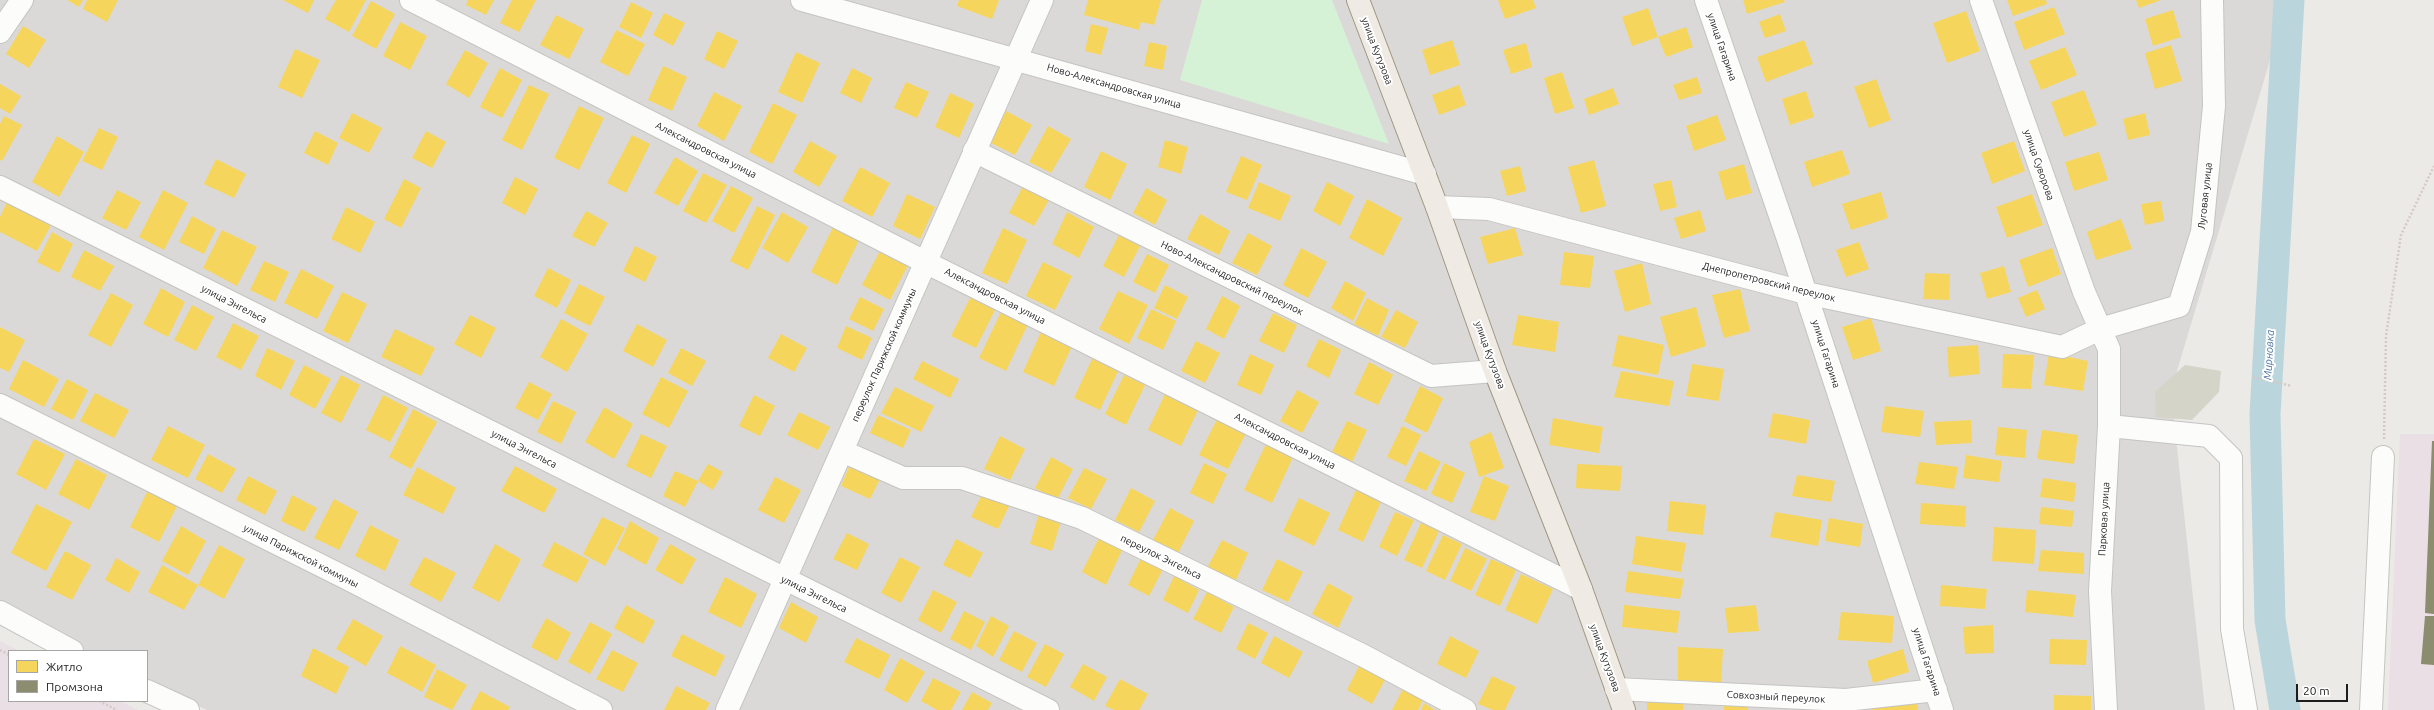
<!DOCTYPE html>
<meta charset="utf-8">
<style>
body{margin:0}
#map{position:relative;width:2434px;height:710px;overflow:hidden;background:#eceae6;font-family:Ubuntu,sans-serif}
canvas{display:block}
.legend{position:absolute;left:8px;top:650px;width:140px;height:52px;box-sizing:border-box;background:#fff;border:1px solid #a5a5a5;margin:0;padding:5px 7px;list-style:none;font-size:12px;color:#1d1d1d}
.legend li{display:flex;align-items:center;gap:8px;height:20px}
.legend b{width:20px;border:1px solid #a5a5a5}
.scale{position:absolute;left:2296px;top:684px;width:52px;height:18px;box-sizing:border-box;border:2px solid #1d1d1d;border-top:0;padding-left:5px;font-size:12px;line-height:14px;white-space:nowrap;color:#1d1d1d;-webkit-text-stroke:3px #fff;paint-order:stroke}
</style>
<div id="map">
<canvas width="2434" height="710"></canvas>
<ul class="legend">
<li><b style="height:11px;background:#f6d55c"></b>Житло</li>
<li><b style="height:11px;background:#8c8c6e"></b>Промзона</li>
</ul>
<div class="scale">20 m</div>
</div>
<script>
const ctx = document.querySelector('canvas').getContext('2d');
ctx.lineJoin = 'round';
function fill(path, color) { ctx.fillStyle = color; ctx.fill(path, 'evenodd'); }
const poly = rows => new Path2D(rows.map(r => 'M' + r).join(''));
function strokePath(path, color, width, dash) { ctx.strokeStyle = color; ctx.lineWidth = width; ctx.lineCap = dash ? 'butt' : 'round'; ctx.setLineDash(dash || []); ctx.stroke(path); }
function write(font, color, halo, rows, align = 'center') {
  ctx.font = font + ' Ubuntu,sans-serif'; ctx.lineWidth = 4; ctx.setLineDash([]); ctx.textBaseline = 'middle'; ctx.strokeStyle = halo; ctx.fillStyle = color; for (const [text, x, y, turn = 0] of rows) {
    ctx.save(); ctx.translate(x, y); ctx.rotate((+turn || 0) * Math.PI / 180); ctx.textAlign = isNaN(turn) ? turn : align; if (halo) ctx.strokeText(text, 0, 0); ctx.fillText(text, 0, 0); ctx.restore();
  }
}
const residential = poly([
 [0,0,2288,0,2171,391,2205,710,207,710,147,682,147,651,81,651,0,613]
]);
const industrial = poly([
 [2400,434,2434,434,2434,710,2388,710],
 [0,641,20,651,9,651,9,701,120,701,138,710,0,710]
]);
const construction = poly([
 [2185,365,2221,371,2219,392,2192,420,2156,417,2155,392]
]);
const park = poly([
 [1202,0,1332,0,1389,144,1180,80]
]);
const homes = poly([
 [67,0,83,0,79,7],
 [87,0,118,0,107,22,83,9],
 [283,0,314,0,308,13],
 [336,0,366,0,349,32,325,19],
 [468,0,494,0,486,15,466,5],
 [512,0,536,0,519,32,500,23],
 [959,0,999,0,992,19,957,6],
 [1088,0,1161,0,1154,25,1141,22,1139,30,1084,15],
 [1498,0,1533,0,1536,8,1505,19],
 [1743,0,1784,0,1785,2,1747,14],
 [2007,0,2046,0,2047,4,2013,16],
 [2136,0,2161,0,2139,8],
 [371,1,395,14,376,49,352,36],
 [631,2,653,13,641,38,619,27],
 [2054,7,2065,34,2024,50,2014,22],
 [1648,8,1658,37,1632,46,1622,17],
 [2173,10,2181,37,2153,46,2145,19],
 [1966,11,1980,51,1947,63,1933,23],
 [664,13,685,23,673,46,653,35],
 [1780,14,1786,31,1765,38,1759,22],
 [556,15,584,29,569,59,540,45],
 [400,22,427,36,410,70,383,56],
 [1091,24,1108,28,1101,55,1085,51],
 [23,26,46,40,29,68,6,54],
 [1686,27,1693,47,1666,57,1658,37],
 [616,30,645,44,628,76,600,62],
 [717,31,738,41,724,69,704,59],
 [1452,40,1460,65,1430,75,1422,50],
 [1804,40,1813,64,1766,82,1757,57],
 [1149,42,1167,46,1163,70,1144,66],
 [1526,43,1532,67,1511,74,1503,50],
 [2171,45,2182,81,2155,89,2145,53],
 [2065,47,2077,75,2041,90,2029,61],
 [295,49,320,60,302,98,278,87],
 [465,50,488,63,469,98,446,84],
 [796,52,820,63,802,103,778,92],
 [663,66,687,77,672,111,648,100],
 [500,68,522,80,502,118,480,107],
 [852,68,872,78,861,103,840,93],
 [1562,72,1574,108,1555,114,1544,78],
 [1697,77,1702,93,1679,100,1673,85],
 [1876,79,1891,120,1869,128,1854,87],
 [906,82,929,92,917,118,894,108],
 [0,84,21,96,10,114,0,108],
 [529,85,549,94,522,150,502,140],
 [1459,85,1466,105,1439,115,1432,95],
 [1613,88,1619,104,1589,115,1584,99],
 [2084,90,2097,125,2064,137,2051,102],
 [1806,91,1814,117,1790,125,1782,99],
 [714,92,742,106,724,141,697,126],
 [950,93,974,104,959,138,935,127],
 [773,103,797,115,772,164,749,152],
 [579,106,604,118,579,170,554,158],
 [1006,111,1032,125,1015,155,989,142],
 [352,113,382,128,369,153,339,138],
 [2145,113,2150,135,2128,140,2123,119],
 [1717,115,1726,140,1694,151,1686,126],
 [4,116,22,125,2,161,0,160,0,124],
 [1048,126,1071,139,1051,173,1029,162],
 [99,128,118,137,102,170,82,161],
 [315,131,338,143,328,165,304,153],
 [426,131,446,142,432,168,412,158],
 [632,135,650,144,626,193,607,183],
 [57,136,84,152,59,197,32,182],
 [1165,140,1188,147,1181,174,1158,167],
 [810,141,837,156,819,187,793,172],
 [2014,141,2025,171,1992,184,1981,153],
 [1842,150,1850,174,1812,187,1804,162],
 [1101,151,1127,164,1110,200,1084,187],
 [2099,152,2108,180,2074,191,2065,162],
 [1241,156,1262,165,1247,200,1226,192],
 [675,157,698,171,678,206,654,193],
 [216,159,246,174,234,198,204,184],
 [1594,160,1606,206,1581,213,1568,167],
 [1744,164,1752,193,1726,200,1718,172],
 [1520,166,1526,191,1507,196,1500,171],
 [860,167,890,183,872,217,842,201],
 [703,173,727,185,706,223,683,211],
 [515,177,538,189,525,215,502,203],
 [404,179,421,188,401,228,384,219],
 [1671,180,1677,207,1660,211,1653,184],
 [1259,182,1291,196,1280,221,1248,208],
 [1327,182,1354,196,1340,226,1313,211],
 [731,186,753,198,734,233,712,221],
 [1023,186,1049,200,1034,226,1009,213],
 [1146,188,1167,200,1155,225,1133,213],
 [117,190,141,202,126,230,102,218],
 [163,190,188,203,164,250,139,237],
 [1881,192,1888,218,1851,230,1842,204],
 [907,194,935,207,920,239,893,226],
 [2032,194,2043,225,2007,238,1996,207],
 [1367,199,1402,218,1383,256,1349,238],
 [2161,201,2164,221,2145,225,2141,204],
 [7,202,51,225,37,251,0,232,0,217],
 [757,206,775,215,748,270,730,261],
 [346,207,375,222,360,253,331,239],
 [1700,210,1706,231,1681,239,1674,218],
 [586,211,608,223,594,247,572,236],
 [782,212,808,227,788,263,762,248],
 [1067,212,1094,227,1079,258,1052,244],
 [1200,214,1230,231,1219,255,1187,239],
 [192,216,216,229,204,254,179,242],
 [2121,219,2132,249,2096,260,2087,232],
 [834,225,860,238,837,285,811,272],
 [1003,228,1027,240,1007,284,982,273],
 [1515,228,1523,255,1488,264,1480,237],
 [222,230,257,247,237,286,203,268],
 [52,232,73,244,59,273,37,262],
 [1248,233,1272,246,1257,275,1232,263],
 [1119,235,1140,246,1124,277,1103,266],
 [1859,242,1869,269,1846,277,1836,250],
 [635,246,657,257,645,282,623,271],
 [1301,248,1327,262,1308,298,1283,285],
 [2052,248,2061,274,2028,287,2019,260],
 [881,249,909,263,890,300,862,285],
 [84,250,114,266,100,291,71,277],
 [1564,252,1594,256,1590,288,1560,285],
 [1147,254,1169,265,1155,293,1133,282],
 [264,261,289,272,275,302,250,290],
 [1043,262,1072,276,1055,310,1026,296],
 [1642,263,1651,304,1625,312,1614,271],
 [2004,266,2011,292,1987,299,1980,273],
 [548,268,571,280,557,308,534,296],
 [301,269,334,286,317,319,284,303],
 [1925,273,1950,274,1949,300,1923,299],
 [1345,281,1366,293,1353,321,1331,308],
 [579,284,605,297,590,326,564,313],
 [1165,285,1188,297,1177,319,1154,308],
 [161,288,185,302,168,337,143,324],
 [1740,289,1750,331,1724,338,1712,295],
 [2037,290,2045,309,2026,317,2018,298],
 [1118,291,1148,305,1129,344,1099,329],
 [342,292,367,304,348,343,323,331],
 [111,293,133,305,111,347,88,335],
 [971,296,996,308,976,348,951,336],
 [1222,296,1240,306,1224,339,1206,329],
 [860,297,884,309,873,331,849,319],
 [1367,298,1389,310,1378,336,1354,324],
 [192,305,214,317,196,351,174,340],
 [1696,307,1706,346,1671,357,1660,317],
 [1151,309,1176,321,1163,350,1137,338],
 [1396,310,1418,322,1405,348,1381,337],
 [1001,312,1028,324,1006,371,979,358],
 [1273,313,1297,325,1284,353,1259,341],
 [470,315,496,328,481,358,454,344],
 [1518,315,1559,322,1555,352,1512,345],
 [1871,318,1881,351,1853,360,1842,327],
 [561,319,588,334,567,372,540,357],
 [233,323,259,336,241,370,216,357],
 [637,324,667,340,653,367,623,351],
 [846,326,872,338,862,360,837,348],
 [0,327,25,340,9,372,0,368],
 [395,329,435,348,421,376,381,357],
 [1041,332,1072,346,1054,386,1023,372],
 [781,334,807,348,794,372,768,358],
 [1618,335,1664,345,1658,375,1612,366],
 [1319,339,1341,350,1329,378,1306,366],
 [1196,341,1220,353,1205,383,1181,371],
 [1978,345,1980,374,1949,377,1947,347],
 [267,348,295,361,281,390,255,376],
 [681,348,706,361,692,386,668,373],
 [2049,353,2088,361,2083,391,2044,385],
 [1250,354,1274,365,1261,395,1237,385],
 [2003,354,2034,355,2031,389,2002,388],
 [1093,357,1119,369,1100,410,1074,398],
 [23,360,59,379,44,407,9,389],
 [922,361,959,379,950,398,913,379],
 [1369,362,1393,375,1378,405,1354,394],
 [1692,364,1724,369,1719,401,1686,396],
 [304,365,331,379,315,409,289,395],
 [1621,371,1674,381,1669,406,1614,397],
 [341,375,360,385,341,423,321,413],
 [1124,375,1145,385,1126,425,1105,414],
 [661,377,688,391,669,428,642,414],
 [67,379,88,390,73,420,51,409],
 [529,382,552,394,538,420,515,408],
 [1420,386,1443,398,1427,433,1404,421],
 [895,387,934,406,921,432,881,413],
 [1297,390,1319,402,1302,433,1280,421],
 [95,393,129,410,114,438,80,421],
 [1165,394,1198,410,1181,446,1148,430],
 [383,395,408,408,390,442,366,430],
 [754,395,775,406,760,436,739,426],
 [553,401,576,412,561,444,537,432],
 [1885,406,1924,411,1920,437,1881,432],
 [604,407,633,424,614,459,585,442],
 [413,409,437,422,411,469,389,457],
 [799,412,830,427,818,450,787,435],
 [1773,413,1810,420,1806,444,1768,437],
 [878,415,911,430,903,448,870,433],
 [1553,418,1603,427,1599,453,1549,445],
 [1217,419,1246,433,1228,469,1199,455],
 [1971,420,1972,443,1936,445,1934,422],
 [1347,421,1367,430,1352,462,1332,452],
 [168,426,205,445,188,478,151,460],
 [1402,426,1421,435,1406,466,1387,457],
 [1998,427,2027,430,2025,458,1995,455],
 [2042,430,2078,435,2074,464,2037,459],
 [1491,432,1504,468,1479,477,1469,442],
 [641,434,667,446,651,478,626,466],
 [1000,436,1025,449,1010,480,984,469],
 [34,439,65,454,46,490,16,474],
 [1266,444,1293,457,1272,503,1244,490],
 [1419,451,1441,462,1426,491,1404,481],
 [208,454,236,469,222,493,195,479],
 [1966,455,2002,461,1999,482,1963,478],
 [1051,457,1073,469,1057,500,1035,488],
 [76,459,107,475,89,510,58,494],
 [852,460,882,475,870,499,841,486],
 [1919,462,1958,467,1954,489,1915,484],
 [1204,463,1227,474,1213,504,1190,493],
 [1444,463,1465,473,1452,503,1431,494],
 [708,464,723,472,713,490,698,481,685,507,663,496,675,471,698,481],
 [1577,464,1622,466,1620,491,1576,488],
 [515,466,557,489,544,513,501,491],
 [417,467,456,488,443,514,403,495],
 [1084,468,1107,479,1091,509,1068,498],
 [1797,475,1835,481,1831,502,1792,496],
 [248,476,277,491,265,515,236,500],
 [1484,476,1509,486,1495,521,1470,512],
 [775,477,801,490,784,523,758,510],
 [2043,478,2076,483,2074,502,2040,497],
 [150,486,179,502,159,542,130,527],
 [1131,488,1155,501,1139,532,1115,520],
 [1356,490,1381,502,1363,542,1338,530],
 [983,492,1010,504,998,529,971,517],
 [292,495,317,508,304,532,281,521],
 [1299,498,1330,513,1314,546,1283,531],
 [334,499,358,512,339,550,314,538],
 [1670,501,1706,505,1703,535,1667,531],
 [1921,503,1966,506,1965,527,1920,524],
 [36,504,72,522,46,571,11,553],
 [2041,507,2074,511,2072,527,2039,524],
 [1170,508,1194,521,1178,553,1153,540],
 [1395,512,1414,520,1397,556,1379,547],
 [1775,512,1822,520,1818,546,1770,537],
 [1039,513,1061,521,1052,551,1030,544],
 [602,517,625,528,605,566,583,554],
 [1829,518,1863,524,1860,547,1825,541],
 [630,521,659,538,646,565,617,549],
 [1421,523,1439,531,1422,568,1404,560],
 [370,525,399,540,385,571,355,556],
 [181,526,206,541,188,575,162,561],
 [1994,527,2036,530,2034,564,1992,561],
 [847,533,869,544,857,570,833,559],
 [1443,535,1462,544,1445,580,1426,571],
 [1100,536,1122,550,1106,585,1082,572],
 [1636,536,1686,543,1681,572,1632,564],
 [956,539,983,553,970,578,943,565],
 [1222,540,1248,553,1235,582,1207,568],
 [554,542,589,560,577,583,542,566],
 [495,544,521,559,499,602,472,588],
 [670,544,696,559,682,585,655,570],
 [219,545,245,559,224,599,198,585,184,610,148,592,162,565,198,585],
 [1465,548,1487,559,1471,591,1450,581],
 [2041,550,2084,553,2084,574,2038,571],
 [65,551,91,565,72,600,46,587],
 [424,557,456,573,441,602,409,585],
 [900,557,920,567,901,603,881,593],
 [116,558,140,572,129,593,105,580],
 [1141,558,1163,569,1149,596,1128,585],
 [1277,559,1303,572,1288,602,1262,590],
 [1491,559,1516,570,1500,606,1475,595],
 [1628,571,1684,579,1680,599,1625,592],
 [1521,574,1553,589,1537,624,1505,610],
 [1174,576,1199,590,1188,613,1163,600],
 [725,577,757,594,741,628,708,612],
 [1328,583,1353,597,1338,628,1312,614],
 [1941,585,1987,589,1985,609,1940,606],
 [933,590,957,602,941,633,918,620],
 [2027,590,2076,595,2073,617,2025,612],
 [1207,592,1234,607,1221,633,1193,619],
 [791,602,818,617,806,643,779,628],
 [626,605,655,621,643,644,614,628],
 [1624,605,1680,611,1677,633,1622,627],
 [1756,605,1759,631,1728,633,1725,608],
 [964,611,985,622,971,650,950,639],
 [1841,612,1894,616,1892,643,1838,640],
 [991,616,1009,626,993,657,976,646],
 [546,618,571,633,557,661,531,647],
 [353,619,383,636,366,666,336,649],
 [590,622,612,634,590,674,568,662],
 [1248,623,1268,633,1255,659,1236,649],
 [1993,625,1994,653,1965,654,1963,627],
 [1014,631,1037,643,1022,672,999,660],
 [682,634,725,656,715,677,671,656],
 [1274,636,1303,652,1289,678,1261,663],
 [1450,636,1479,651,1466,678,1437,664],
 [856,638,890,655,879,679,844,662],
 [2050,639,2087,640,2086,665,2049,664],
 [1045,644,1064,654,1046,687,1027,677],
 [400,646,436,665,422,692,387,673],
 [1678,647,1723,649,1721,686,1678,685],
 [313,648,349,667,336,694,301,676],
 [1903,649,1909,672,1873,683,1867,661],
 [612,650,638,663,623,692,596,679],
 [900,658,925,672,907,703,884,690],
 [1361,662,1387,676,1372,704,1347,690],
 [1083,664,1107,677,1094,701,1070,687],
 [437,669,467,685,452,710,424,697],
 [1492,676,1516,687,1505,710,1493,710,1478,704],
 [933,678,961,692,951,710,937,710,921,701],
 [1120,679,1148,694,1139,710,1114,710,1105,706],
 [676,686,710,703,706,710,664,710],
 [1404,687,1424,698,1418,710,1392,710],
 [480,691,510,707,508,710,470,710],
 [972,692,992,703,988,710,962,710],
 [1647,694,1684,696,1683,710,1647,710],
 [2054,695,2091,696,2091,710,2054,710],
 [1916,698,1918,710,1872,710,1871,706],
 [1724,700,1748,702,1748,710,1724,710],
 [1424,703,1435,710,1421,710]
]);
const industry = poly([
 [2432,441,2434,441,2434,614,2425,613],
 [2425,616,2434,616,2434,665,2421,664]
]);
const river = poly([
 [2285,710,2270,620,2265,414,2289,0]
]);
const path = poly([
 [2253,377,2292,386],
 [2384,439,2386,336,2401,235,2434,166],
 [0,650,9,655],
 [99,701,117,710]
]);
const minor = poly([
 [411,0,925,262,1581,589],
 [802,0,1425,174],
 [1706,0,1788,239,1942,710],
 [1981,0,2084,292,2109,349,2109,426,2100,591,2106,710],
 [0,32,22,0],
 [974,151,1431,376,1495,371],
 [0,187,1048,710],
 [1437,207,1489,209,1806,293,2062,347,2100,329,2179,306,2202,232,2214,106,2212,0],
 [0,405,348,579,601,710],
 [2109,426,2209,436,2231,458,2232,629,2246,710],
 [842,451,903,478,962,478,1082,518,1364,656,1465,710],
 [0,612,72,651],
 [1616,689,1846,700,1936,690],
 [147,691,188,710],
 [727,710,1042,0],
 [2371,710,2383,457]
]);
const major = poly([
 [1358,0,1437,207,1495,371,1581,589,1624,710]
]);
const streetNames = [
 ["улица Гагарина",1722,47,71],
 ["улица Кутузова",1377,51,69],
 ["Ново-Александровская улица",1114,86,16],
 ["Александровская улица",706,150,27],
 ["улица Суворова",2039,165,71],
 ["Луговая улица",2205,196,-84],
 ["Ново-Александровский переулок",1232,278,26],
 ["Днепропетровский переулок",1769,282,14],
 ["Александровская улица",995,296,27],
 ["улица Энгельса",234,304,27],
 ["улица Гагарина",1826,354,72],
 ["переулок Парижской коммуны",884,355,-66],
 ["улица Кутузова",1490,355,70],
 ["Александровская улица",1285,441,27],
 ["улица Энгельса",524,449,27],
 ["Парковая улица",2104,519,-87],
 ["улица Парижской коммуны",301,556,27],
 ["переулок Энгельса",1161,557,26],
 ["улица Энгельса",814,594,26],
 ["улица Кутузова",1605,658,70],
 ["улица Гагарина",1927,662,72],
 ["Совхозный переулок",1776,697,3]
];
const waterNames = [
 ["Мирновка",2269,355,-87]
];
fill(residential, '#dbd9d7');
fill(industrial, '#e9dfe4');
fill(construction, '#d4d4c8');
fill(park, '#d5f1d6');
fill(homes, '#f6d55c');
fill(industry, '#8c8c6e');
strokePath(river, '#bbd5dd', 31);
strokePath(minor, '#c4c4c2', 24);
strokePath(major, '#a09884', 24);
strokePath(path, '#d5c9c6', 2.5, [2, 2]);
strokePath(minor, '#fcfcfb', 22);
strokePath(major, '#efebe4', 22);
write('10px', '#1d1d1d', '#fff', streetNames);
write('italic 11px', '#4f77a7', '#fff', waterNames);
</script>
